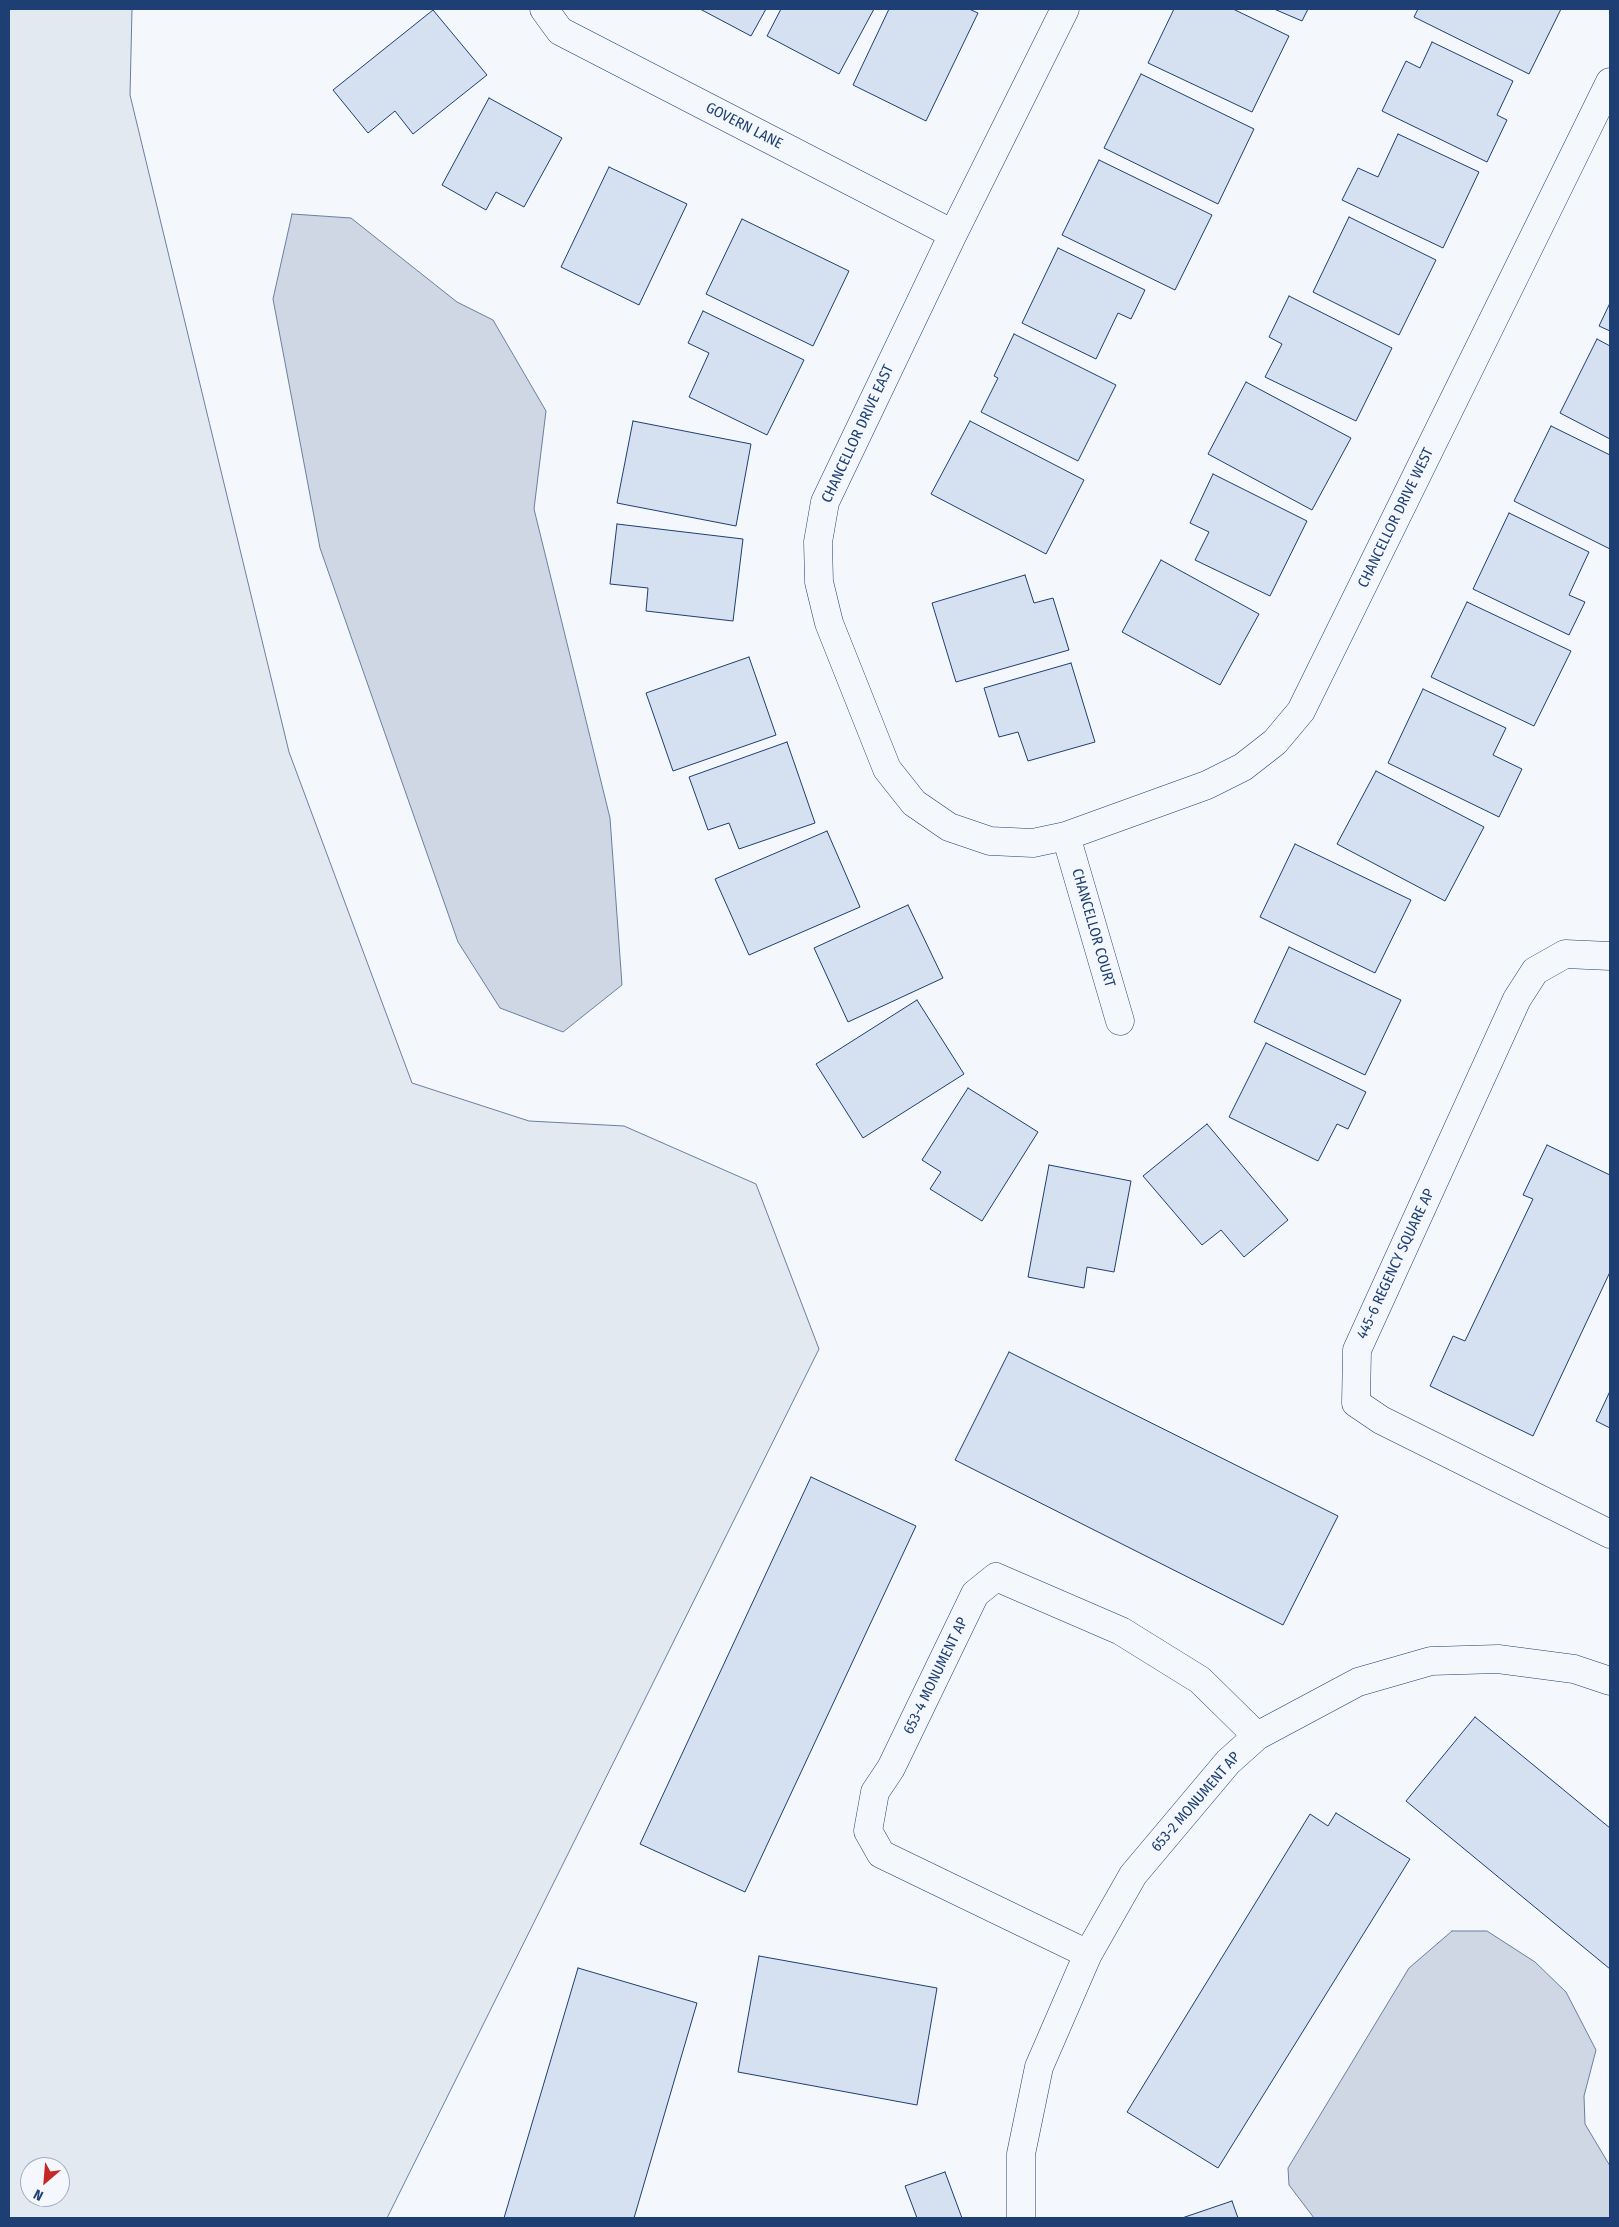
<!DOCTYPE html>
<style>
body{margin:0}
#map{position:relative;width:1619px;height:2227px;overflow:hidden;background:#f4f7fb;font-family:"Fira Sans Condensed",sans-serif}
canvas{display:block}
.frame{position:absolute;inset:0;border:10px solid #1d3f73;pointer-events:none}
.north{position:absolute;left:20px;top:2157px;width:50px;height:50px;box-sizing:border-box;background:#f4f7fb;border:1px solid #9eadc5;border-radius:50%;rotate:207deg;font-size:14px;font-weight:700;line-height:20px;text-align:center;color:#1d3f73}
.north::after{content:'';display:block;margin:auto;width:18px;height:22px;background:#c62828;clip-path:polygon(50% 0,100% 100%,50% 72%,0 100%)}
</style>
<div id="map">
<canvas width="1619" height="2227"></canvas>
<div class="frame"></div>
<div class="north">N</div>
</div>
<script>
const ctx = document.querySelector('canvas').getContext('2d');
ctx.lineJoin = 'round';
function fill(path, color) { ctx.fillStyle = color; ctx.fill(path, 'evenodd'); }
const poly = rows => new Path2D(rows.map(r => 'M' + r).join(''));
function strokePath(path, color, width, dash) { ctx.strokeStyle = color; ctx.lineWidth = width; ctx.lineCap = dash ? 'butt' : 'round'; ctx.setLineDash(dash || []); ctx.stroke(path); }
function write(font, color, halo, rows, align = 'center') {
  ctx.font = font + ' "Fira Sans Condensed",sans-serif'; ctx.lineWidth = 4; ctx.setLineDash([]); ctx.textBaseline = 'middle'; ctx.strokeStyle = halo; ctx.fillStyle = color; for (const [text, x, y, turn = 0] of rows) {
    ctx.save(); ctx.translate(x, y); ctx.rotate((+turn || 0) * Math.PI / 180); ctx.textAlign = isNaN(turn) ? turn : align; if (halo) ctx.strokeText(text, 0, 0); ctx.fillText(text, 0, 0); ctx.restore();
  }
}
const green = poly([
 [9,9,132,9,130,95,289,752,412,1083,529,1121,624,1126,756,1184,819,1349,387,2218,9,2218,9,9],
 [30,2167,60,2167,60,2197,30,2197,30,2167]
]);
const water = poly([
 [292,214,351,218,457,302,493,320,546,411,534,509,610,818,622,985,563,1032,500,1008,458,942,320,548,273,299,292,214],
 [1452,1931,1487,1931,1535,1962,1566,1992,1596,2050,1584,2096,1585,2124,1610,2166,1610,2218,1314,2218,1289,2185,1288,2168,1409,1968,1452,1931]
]);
const building = poly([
 [700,9,766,9,751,36,700,9],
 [781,9,874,9,839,74,767,36,781,9],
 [889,9,969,9,978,13,926,121,853,85,889,9],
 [1174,9,1233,9,1289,36,1252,112,1148,63,1174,9],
 [1274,9,1308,9,1302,21,1274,9],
 [1418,9,1561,9,1529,74,1414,17,1418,9],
 [433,10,487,75,413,134,395,111,368,133,333,90,433,10],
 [1432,42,1513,81,1497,115,1507,120,1487,162,1382,111,1406,61,1420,68,1432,42],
 [1141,74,1254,129,1218,204,1104,148,1141,74],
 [489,98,562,138,524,207,496,192,486,210,442,185,489,98],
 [1398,134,1479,172,1443,248,1342,200,1358,168,1378,177,1398,134],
 [1099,160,1212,215,1175,290,1062,235,1099,160],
 [609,167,687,204,639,305,561,267,609,167],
 [1349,217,1436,260,1399,335,1313,292,1349,217],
 [742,219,849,271,813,346,706,294,742,219],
 [1058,248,1145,290,1131,319,1118,313,1096,359,1022,323,1058,248],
 [1289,296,1392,348,1356,421,1265,377,1282,344,1269,337,1289,296],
 [1610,303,1610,331,1599,326,1610,303],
 [703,311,804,360,767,435,689,397,709,353,688,343,703,311],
 [1014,334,1116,385,1078,461,981,412,998,378,994,376,1014,334],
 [1597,339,1610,346,1610,439,1560,413,1597,339],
 [1246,382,1351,438,1312,510,1208,454,1246,382],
 [633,421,751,444,736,526,617,503,633,421],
 [970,421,1084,480,1046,554,931,494,970,421],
 [1551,426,1610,455,1610,549,1514,501,1551,426],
 [1213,474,1307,521,1270,596,1195,560,1209,532,1190,523,1213,474],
 [1509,513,1589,552,1569,595,1585,602,1569,635,1473,589,1509,513],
 [617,524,743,539,733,621,646,611,648,588,610,584,617,524],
 [1161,560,1259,614,1220,685,1122,632,1161,560],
 [1025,575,1034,603,1053,598,1069,650,956,682,932,603,1025,575],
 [1467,602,1571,651,1534,726,1431,677,1467,602],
 [749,657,776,735,673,771,646,693,749,657],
 [1071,663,1095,742,1028,761,1018,732,999,737,984,688,1071,663],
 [1423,689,1506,728,1493,755,1522,769,1499,817,1388,763,1423,689],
 [787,742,815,823,739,849,729,823,708,830,689,777,787,742],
 [1376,771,1484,827,1445,901,1337,844,1376,771],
 [827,831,860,907,749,955,715,879,827,831],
 [1295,844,1411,900,1375,973,1260,917,1295,844],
 [908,905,943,978,848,1022,814,948,908,905],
 [1289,947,1401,1000,1365,1075,1254,1022,1289,947],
 [917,1000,964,1074,863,1138,816,1064,917,1000],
 [1266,1043,1366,1092,1348,1129,1337,1124,1318,1161,1229,1117,1266,1043],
 [968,1088,1038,1132,982,1221,930,1189,941,1172,922,1160,968,1088],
 [1207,1124,1288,1220,1244,1257,1221,1230,1202,1245,1143,1176,1207,1124],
 [1547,1145,1610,1175,1610,1272,1533,1436,1430,1386,1453,1336,1465,1341,1533,1199,1523,1195,1547,1145],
 [1049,1165,1131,1181,1114,1272,1087,1267,1084,1288,1028,1277,1049,1165],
 [1009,1352,1338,1516,1283,1625,955,1460,1009,1352],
 [1610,1391,1610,1428,1596,1421,1610,1391],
 [811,1477,916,1526,745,1892,640,1844,811,1477],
 [1475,1717,1610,1828,1610,1969,1406,1801,1475,1717],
 [1336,1813,1410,1859,1218,2168,1127,2112,1310,1814,1328,1826,1336,1813],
 [759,1956,937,1988,917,2105,738,2072,759,1956],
 [578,1968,697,2003,634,2218,504,2218,578,1968],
 [945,2172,962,2218,917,2218,905,2186,945,2172],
 [1232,2201,1238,2218,1182,2218,1232,2201]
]);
const minor = poly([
 [544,9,560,31,953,234],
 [1065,9,953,234,825,502,818,542,819,582,829,623,887,769,914,803,949,827,990,841,1033,843,1066,836,1207,785,1243,767,1275,742,1301,711,1610,82],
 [1066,836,1120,1021],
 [1610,956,1565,954,1535,971,1517,999,1357,1350,1356,1403,1381,1420,1610,1534],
 [1088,1954,881,1854,868,1831,875,1792,891,1768,975,1594,996,1577,1121,1631,1200,1680,1257,1736],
 [1021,2218,1021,2154,1039,2067,1088,1954,1133,1875,1228,1762,1257,1736,1358,1682,1431,1661,1498,1659,1574,1669,1610,1681]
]);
const streetNames = [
 ["GOVERN LANE",744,126,27],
 ["CHANCELLOR DRIVE EAST",858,434,-65],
 ["CHANCELLOR DRIVE WEST",1396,518,-64],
 ["CHANCELLOR COURT",1093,928,74],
 ["445-6 REGENCY SQUARE AP",1396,1264,-65],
 ["653-4 MONUMENT AP",936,1676,-64],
 ["653-2 MONUMENT AP",1196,1802,-49]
];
fill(green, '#e3e9f0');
strokePath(green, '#687fa3', 1);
fill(water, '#cfd7e4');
strokePath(water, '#687fa3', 1);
fill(building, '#d5e0f0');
strokePath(building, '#1d3f73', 1);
strokePath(minor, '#1d3f73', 29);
strokePath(minor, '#f4f7fb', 28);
write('15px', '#1d3f73', '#f4f7fb', streetNames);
</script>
